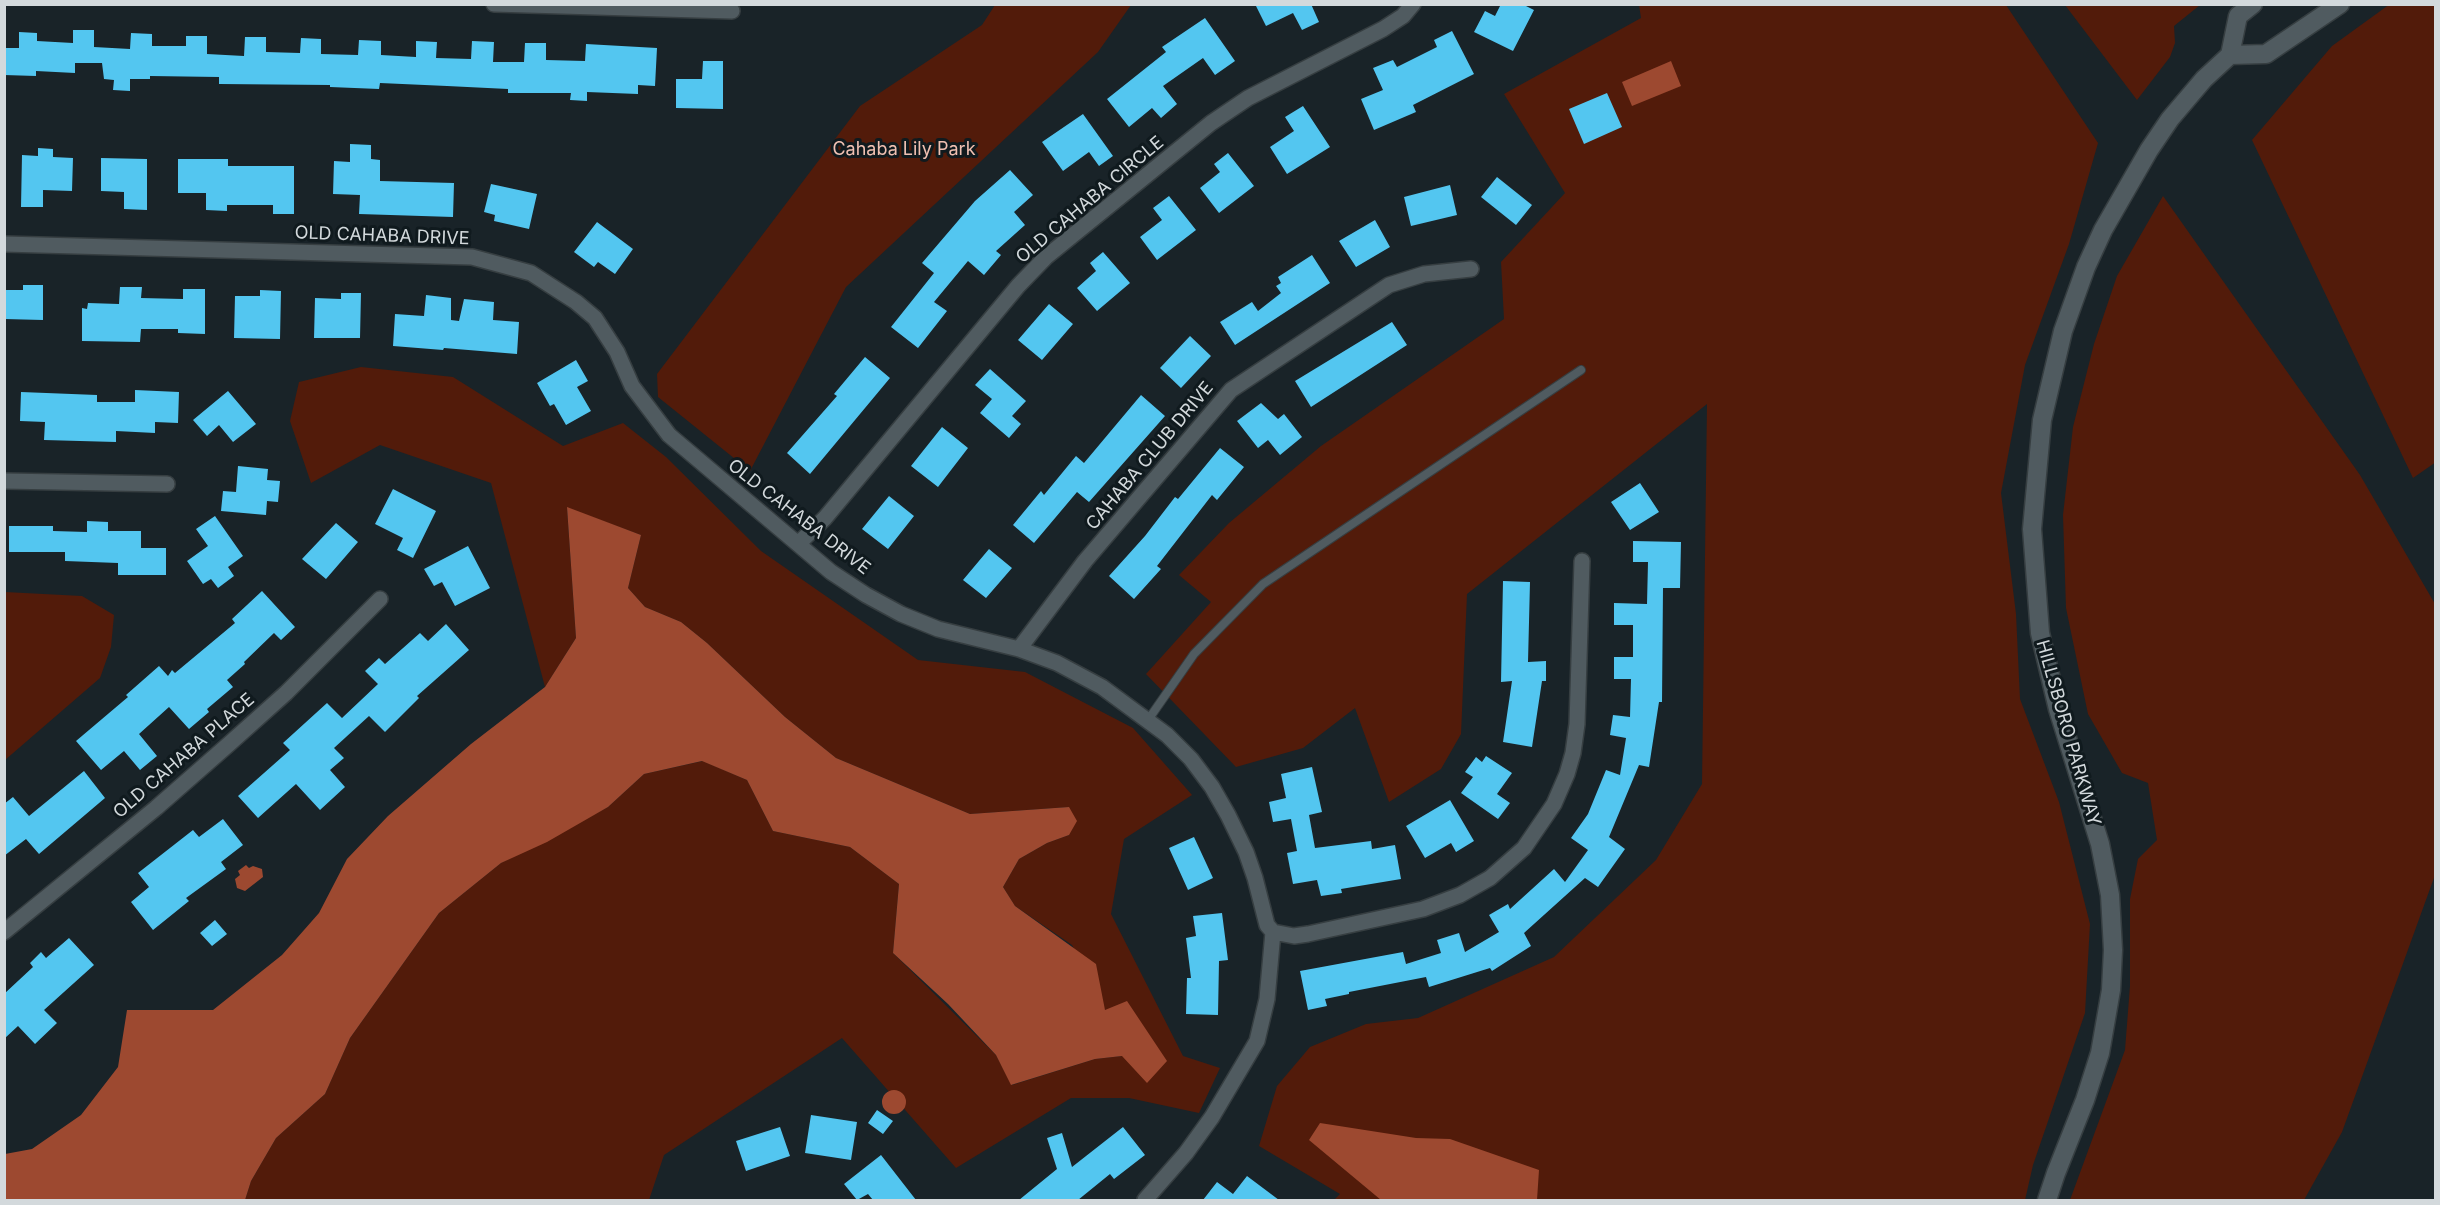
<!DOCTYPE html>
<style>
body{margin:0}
#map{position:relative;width:2440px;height:1205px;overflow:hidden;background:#192328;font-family:Inter,sans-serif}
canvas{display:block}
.frame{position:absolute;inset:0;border:6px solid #d3d9dc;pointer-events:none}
</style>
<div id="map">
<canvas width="2440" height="1205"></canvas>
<div class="frame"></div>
</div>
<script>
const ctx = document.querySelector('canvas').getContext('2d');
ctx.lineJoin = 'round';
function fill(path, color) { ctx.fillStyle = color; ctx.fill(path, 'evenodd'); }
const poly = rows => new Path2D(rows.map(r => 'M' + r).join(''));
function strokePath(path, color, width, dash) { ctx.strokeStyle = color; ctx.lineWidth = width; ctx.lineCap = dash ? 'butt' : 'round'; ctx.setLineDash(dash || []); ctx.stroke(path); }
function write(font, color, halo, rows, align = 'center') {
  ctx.font = font + ' Inter,sans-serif'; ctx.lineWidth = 6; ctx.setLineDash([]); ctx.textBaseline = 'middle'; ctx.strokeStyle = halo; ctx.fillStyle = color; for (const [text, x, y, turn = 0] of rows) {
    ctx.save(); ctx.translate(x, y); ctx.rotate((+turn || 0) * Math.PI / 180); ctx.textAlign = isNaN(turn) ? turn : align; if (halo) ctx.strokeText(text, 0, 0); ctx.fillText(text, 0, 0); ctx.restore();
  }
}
const green = poly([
 [2390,4,2435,5,2436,462,2413,478,2252,140,2332,46],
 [995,5,1131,5,1098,52,846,287,750,471,658,397,657,374,860,106,982,25],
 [1639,5,2006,5,2098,143,2069,244,2025,365,2001,493,2016,614,2020,699,2059,802,2090,924,2085,1013,2033,1165,2025,1200,1334,1200,1340,1194,1259,1146,1277,1086,1310,1047,1366,1024,1418,1018,1554,957,1656,860,1702,784,1707,404,1467,594,1461,734,1441,769,1389,802,1355,708,1303,748,1236,767,1146,674,1211,602,1179,575,1229,523,1321,446,1504,319,1501,262,1565,193,1504,94,1641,18],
 [2065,5,2200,5,2174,26,2175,43,2170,57,2137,100],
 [2163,196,2360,475,2435,604,2435,875,2342,1132,2304,1200,2070,1200,2125,1050,2130,986,2130,899,2138,859,2157,840,2148,783,2122,773,2088,714,2066,608,2063,515,2073,427,2094,344,2117,276],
 [361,367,453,377,563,446,623,423,666,457,761,551,918,660,1025,672,1133,728,1192,795,1124,839,1111,914,1183,1056,1220,1068,1199,1113,1129,1098,1071,1098,956,1168,842,1038,664,1155,649,1200,245,1200,251,1181,276,1138,325,1094,350,1038,439,913,501,863,608,807,644,774,703,761,747,780,773,831,850,847,899,884,893,953,996,1055,1012,1085,1095,1059,1122,1056,1105,1010,1072,945,1015,906,1003,887,1019,859,1047,843,1069,835,1069,807,970,814,836,758,785,717,707,643,681,622,645,607,628,588,641,535,567,508,576,638,545,687,491,483,380,445,311,483,290,421,299,382],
 [5,592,82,596,114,615,111,647,100,678,5,760]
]);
const water = poly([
 [1671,61,1681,86,1632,106,1622,82],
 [567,507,641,535,628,588,645,607,681,622,707,643,785,717,836,758,970,814,1069,807,1077,821,1069,835,1047,843,1019,859,1003,887,1015,906,1096,964,1105,1010,1127,1001,1167,1061,1147,1083,1122,1056,1095,1059,1011,1085,996,1055,948,1004,893,953,899,884,850,847,773,831,747,780,702,761,644,774,608,807,547,842,501,863,439,913,350,1038,325,1094,276,1138,251,1181,245,1200,5,1200,5,1154,32,1149,81,1115,118,1067,127,1010,213,1010,282,955,319,913,347,859,388,816,471,744,545,687,576,638],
 [246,865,249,868,253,866,262,869,263,877,245,891,237,888,235,879,240,875,238,871],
 '882 1102a12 12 0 1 1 24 0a12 12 0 1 1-24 0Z',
 [1320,1123,1416,1138,1450,1139,1539,1170,1537,1200,1381,1200,1309,1140]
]);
const building = poly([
 [1255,4,1311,4,1319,22,1302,30,1293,13,1266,26],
 [1501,4,1522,4,1534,10,1513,51,1474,32,1485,11,1495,16],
 [1205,18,1235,61,1215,75,1203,58,1163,86,1177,104,1161,118,1152,108,1129,127,1107,99,1166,52,1162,47],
 [73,30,94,30,94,47,130,49,131,33,152,34,152,46,186,46,186,36,207,36,207,54,244,56,245,37,266,37,266,52,300,53,301,38,321,39,321,54,358,55,359,40,381,41,381,55,416,57,416,41,437,42,436,58,471,59,472,41,494,42,493,62,524,62,525,43,546,43,546,60,585,61,586,44,657,48,655,86,638,85,638,94,587,92,587,101,570,100,571,93,508,93,508,89,447,86,380,83,379,89,330,87,330,85,219,84,219,77,150,76,150,79,130,79,130,91,113,90,114,80,104,79,102,63,75,63,75,73,36,71,36,76,4,75,4,48,19,48,19,32,37,33,37,41,73,43],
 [1452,31,1474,74,1413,105,1416,112,1374,130,1361,99,1383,90,1373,68,1393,60,1397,67,1437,47,1434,40],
 [703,61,723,61,723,109,676,108,676,79,702,79],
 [1607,93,1622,127,1584,144,1569,109],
 [1303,106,1330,147,1287,174,1270,147,1294,131,1285,117],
 [1083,114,1113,156,1099,166,1089,152,1063,171,1042,142],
 [350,144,371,145,371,159,380,160,380,181,454,183,453,217,359,214,360,195,333,194,334,161,350,162],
 [38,148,53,149,53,157,73,158,72,191,43,190,43,207,21,207,22,155,38,156],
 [1228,153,1254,186,1219,213,1200,188,1220,172,1214,164],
 [101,158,147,159,147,210,124,209,124,192,101,191],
 [178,159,228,159,228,166,294,166,294,214,273,214,273,205,227,205,227,211,206,210,206,193,178,193],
 [1010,170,1033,195,1014,212,1025,225,996,251,1001,255,984,275,968,261,934,302,947,311,918,348,891,327,934,273,922,263,975,201],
 [1497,177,1532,205,1516,225,1481,197],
 [491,184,537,194,529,229,494,221,495,215,484,212],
 [1450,185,1457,215,1411,226,1404,197],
 [1169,196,1196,230,1157,260,1140,237,1162,220,1153,208],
 [1375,220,1390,247,1356,267,1339,241],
 [597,222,633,249,615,274,598,262,594,267,574,252],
 [1103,252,1130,283,1097,311,1077,288,1096,271,1090,263],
 [1312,255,1330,283,1235,345,1220,322,1252,302,1258,311,1281,293,1276,286,1281,283,1278,277],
 [23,285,43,285,43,320,4,319,4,290,23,290],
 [120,287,142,287,141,298,183,299,183,289,205,289,205,334,178,333,178,329,141,329,140,342,82,341,82,308,87,309,88,303,119,304],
 [260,290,281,291,280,339,234,338,235,296,260,296],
 [341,293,361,293,360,338,314,338,315,298,341,299],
 [426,295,451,298,451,320,459,321,464,299,494,302,493,320,519,322,517,354,444,348,443,350,393,346,395,314,424,316],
 [1049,304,1073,324,1042,360,1018,340],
 [1392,322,1407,345,1311,407,1295,381],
 [1190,336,1211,356,1181,388,1160,368],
 [865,357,890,378,810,474,787,453,837,396,834,394],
 [576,360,588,381,577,387,591,411,566,425,554,404,550,406,537,383],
 [990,369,1026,401,1012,416,1021,424,1009,438,980,413,992,399,975,385],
 [135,390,179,392,178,423,155,422,155,433,116,431,116,442,44,440,45,422,20,421,21,392,97,395,97,402,135,402],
 [228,391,256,424,233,442,219,425,207,436,193,420],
 [1141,395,1165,416,1089,502,1077,492,1034,543,1013,525,1041,491,1044,495,1076,456,1084,463],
 [1261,403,1278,419,1284,414,1302,437,1280,455,1268,440,1258,448,1237,421],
 [942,427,968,448,938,487,911,466],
 [1220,448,1244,467,1217,500,1212,495,1157,566,1161,569,1134,599,1109,576,1145,536,1175,497,1178,499],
 [238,466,268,469,267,480,280,481,278,502,267,501,266,515,221,511,223,491,236,492],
 [1640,483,1659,512,1630,530,1611,502],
 [393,489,436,511,413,558,397,550,403,538,375,524],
 [889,496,914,516,888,549,862,529],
 [215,516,243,556,228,567,234,576,218,588,211,579,203,584,187,561,208,546,196,529],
 [87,521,108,522,108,531,141,531,141,548,166,548,166,575,118,575,118,563,65,561,65,552,9,552,9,526,53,526,53,531,87,532],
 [336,523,358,542,326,579,302,559],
 [1633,541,1681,542,1680,588,1663,588,1662,702,1659,702,1649,767,1639,765,1609,837,1625,849,1598,887,1585,878,1524,933,1531,946,1492,971,1490,968,1429,987,1426,977,1349,992,1349,994,1325,999,1327,1006,1308,1010,1300,971,1403,952,1406,964,1441,953,1437,940,1459,933,1465,952,1499,932,1489,915,1508,904,1510,909,1554,869,1565,882,1588,850,1571,838,1588,814,1606,770,1620,775,1626,738,1610,735,1613,715,1630,717,1631,679,1614,679,1614,657,1633,657,1633,625,1614,625,1614,603,1647,604,1648,562,1633,562],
 [468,546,490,588,455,606,442,582,434,586,424,569],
 [989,549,1012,568,986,598,963,580],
 [1503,581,1530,582,1528,662,1546,661,1546,681,1542,681,1532,747,1503,742,1512,681,1501,682],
 [262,591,295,627,281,640,274,633,244,662,245,664,227,680,233,687,207,709,209,712,189,729,169,707,139,734,157,756,140,770,124,751,101,770,76,741,128,697,126,695,159,666,168,676,172,670,175,673,235,623,232,619],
 [446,624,469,650,417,696,419,698,385,732,369,716,334,748,344,758,330,770,345,787,320,810,296,784,258,818,238,796,290,750,283,743,327,703,342,718,378,684,365,671,379,658,385,664,420,633,428,641],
 [1486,756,1512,773,1497,794,1510,803,1498,819,1461,793,1473,777,1465,772,1476,757,1482,762],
 [1312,767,1322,812,1309,815,1315,848,1371,841,1372,849,1395,845,1401,879,1341,889,1342,893,1321,896,1317,880,1293,884,1287,853,1297,851,1291,819,1273,822,1269,802,1286,798,1281,774],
 [84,771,105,798,39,854,26,839,4,856,4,804,13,797,29,816],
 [1450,800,1474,841,1456,852,1451,843,1425,858,1406,826],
 [223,819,243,845,221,862,226,869,186,898,189,901,153,930,131,902,149,887,138,873,193,830,199,837],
 [1194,837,1213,878,1188,890,1169,848],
 [1222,913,1228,960,1219,961,1218,1015,1186,1014,1187,978,1191,978,1186,938,1196,936,1193,916],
 [215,920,227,934,212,946,200,933],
 [69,938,94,965,44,1010,57,1023,35,1044,18,1026,4,1039,4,994,33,967,30,963,41,952,46,958],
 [877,1110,893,1121,883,1134,868,1123],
 [811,1115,857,1122,851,1160,805,1153],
 [780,1127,790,1156,746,1171,736,1141],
 [1123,1127,1145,1155,1114,1179,1110,1174,1078,1200,1019,1200,1057,1169,1047,1138,1062,1133,1072,1167],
 [881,1155,916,1200,873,1200,868,1194,857,1200,844,1184],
 [1247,1176,1279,1200,1203,1200,1217,1182,1233,1194]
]);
const lane = poly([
 [1148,720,1194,654,1263,584,1581,370]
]);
const street = poly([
 [494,4,732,11],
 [4,244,472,257,531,273,576,302,595,318,617,352,632,386,669,435,831,572,866,595,901,614,938,629,1019,649,1057,663,1102,687,1167,735,1191,759,1212,787,1228,815,1246,852,1255,878,1267,925,1273,932,1267,999,1257,1041,1212,1117,1186,1153,1145,1200],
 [4,481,167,484],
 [798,544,825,518,1018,286,1046,257,1211,123,1248,98,1383,29,1403,16,1413,4],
 [1019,649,1085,561,1231,390,1389,285,1424,274,1471,269],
 [4,932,156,808,229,744,286,693,380,599],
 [1273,932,1294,936,1308,934,1423,909,1460,895,1490,878,1524,848,1554,804,1567,774,1573,753,1577,724,1582,561]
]);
const secondary = poly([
 [2230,55,2266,54,2340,4],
 [2047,1200,2056,1173,2085,1100,2100,1053,2111,990,2113,950,2110,895,2100,844,2058,709,2040,633,2032,529,2042,420,2063,331,2086,267,2103,230,2149,150,2170,119,2204,79,2230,55,2238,16,2253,4]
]);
const parkNames = [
 ["Cahaba Lily Park",904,150]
];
const streetNames = [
 ["OLD CAHABA CIRCLE",1090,200,-40],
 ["OLD CAHABA DRIVE",382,236,2],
 ["CAHABA CLUB DRIVE",1150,456,-50],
 ["OLD CAHABA DRIVE",799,517,38],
 ["HILLSBORO PARKWAY",2068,733,74],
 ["OLD CAHABA PLACE",184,756,-41]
];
fill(green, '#521b0a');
fill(water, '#9d4930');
fill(building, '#53c6f0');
strokePath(lane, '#363e41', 10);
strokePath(street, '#363e41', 18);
strokePath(secondary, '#363e41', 21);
strokePath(lane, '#505b60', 8);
strokePath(street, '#505b60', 15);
strokePath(secondary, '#505b60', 18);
write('18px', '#f0c0b1', '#101a1e', parkNames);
write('18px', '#d3d9dc', '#101a1e', streetNames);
</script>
